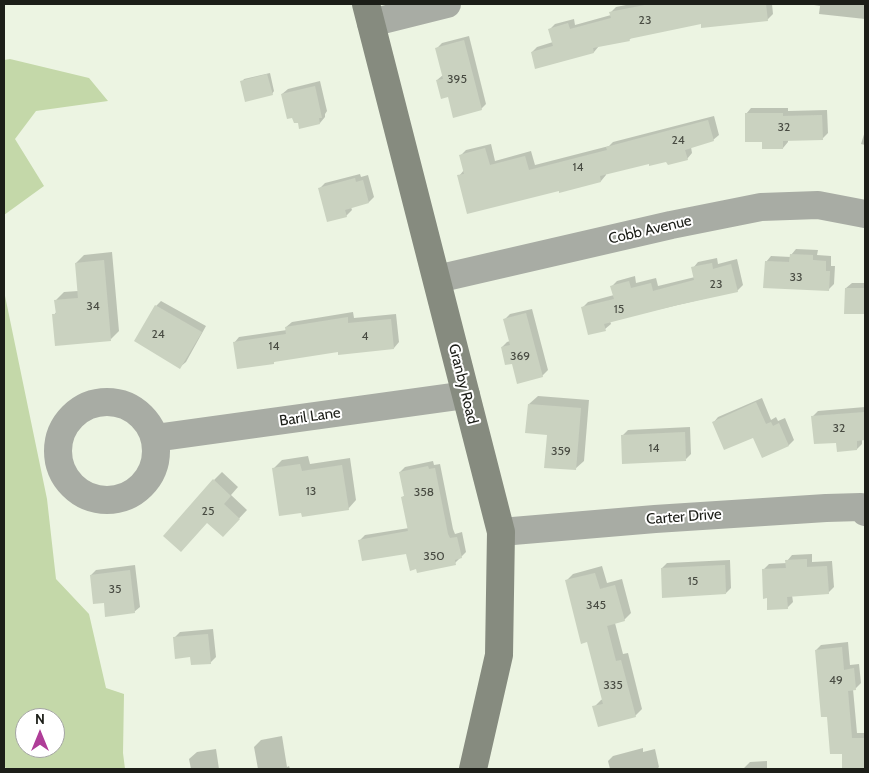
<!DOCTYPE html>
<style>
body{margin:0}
#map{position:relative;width:869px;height:773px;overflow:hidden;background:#ecf4e2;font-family:Cabin,sans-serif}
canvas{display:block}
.frame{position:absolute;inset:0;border:5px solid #1c1e18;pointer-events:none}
.north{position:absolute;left:15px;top:708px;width:50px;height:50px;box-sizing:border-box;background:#fff;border:1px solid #a4a5a3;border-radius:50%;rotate:0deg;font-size:14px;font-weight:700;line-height:20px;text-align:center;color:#1c1e18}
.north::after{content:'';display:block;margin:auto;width:18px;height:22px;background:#af3d98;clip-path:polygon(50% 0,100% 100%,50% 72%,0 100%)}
</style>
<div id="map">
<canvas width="869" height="773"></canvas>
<div class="frame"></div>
<div class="north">N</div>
</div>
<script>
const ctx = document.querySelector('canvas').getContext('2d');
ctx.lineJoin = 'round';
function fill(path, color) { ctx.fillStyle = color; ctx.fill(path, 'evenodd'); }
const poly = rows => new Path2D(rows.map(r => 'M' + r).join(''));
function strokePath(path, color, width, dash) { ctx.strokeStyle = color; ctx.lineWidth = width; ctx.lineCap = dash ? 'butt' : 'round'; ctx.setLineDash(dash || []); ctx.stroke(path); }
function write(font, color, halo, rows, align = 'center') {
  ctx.font = font + ' Cabin,sans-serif'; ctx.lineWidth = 4; ctx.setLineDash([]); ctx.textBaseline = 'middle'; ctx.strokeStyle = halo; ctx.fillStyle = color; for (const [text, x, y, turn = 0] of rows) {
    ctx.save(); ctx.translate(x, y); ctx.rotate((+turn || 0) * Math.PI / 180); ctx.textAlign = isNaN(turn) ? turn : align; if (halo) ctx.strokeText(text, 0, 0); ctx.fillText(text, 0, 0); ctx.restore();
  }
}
const green = poly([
 [10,59,89,78,108,101,36,111,15,139,44,186,4,215,4,60],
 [4,291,47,499,56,579,89,614,106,688,124,694,123,753,125,769,9,769,4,767],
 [25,718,55,718,55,748,25,748]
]);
const shadow = poly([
 [631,4,772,4,773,14,767,20,702,23,632,37,629,40,599,46,594,52,536,67,532,52,537,47,553,42,550,29,555,24,574,19,575,25,611,15,611,12,616,7],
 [814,4,865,4,865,19,819,14,820,6,814,5],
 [469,36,486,104,481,109,448,95,437,80,443,75,437,48,442,43],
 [270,73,274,91,272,94,242,82,244,79],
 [320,81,327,111,325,114,325,117,320,123,300,127,299,121,282,94,288,89],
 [751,108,788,108,788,111,827,110,828,133,822,139,788,139,788,142,783,148,763,141,746,114],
 [714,116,719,135,713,140,691,147,692,153,687,159,650,162,606,173,606,175,601,181,560,189,459,176,464,170,461,155,466,150,491,144,495,161,531,151,535,165,609,146,613,142],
 [865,131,865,145,861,144],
 [360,174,361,177,368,175,374,197,369,202,351,207,352,210,346,216,319,189,325,183],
 [796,249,818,250,817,255,831,256,831,266,835,266,834,284,828,290,766,262,771,256,791,257,791,255],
 [112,252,119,331,111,339,54,315,57,311,56,300,64,292,78,291,76,263,84,255],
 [717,258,718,264,737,259,743,285,737,291,610,321,611,324,605,329,582,308,588,302,614,295,612,286,617,281,635,276,636,283,656,278,658,286,695,277,693,268,698,262],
 [852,283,865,283,865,312,864,313,846,288],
 [161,301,206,326,186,362,180,367,156,306],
 [532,309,548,370,542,376,513,362,502,347,507,342,510,341,505,319,510,314],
 [353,312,354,318,396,314,399,342,394,348,339,351,276,360,273,363,234,343,239,337,287,330,286,327,292,322],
 [538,396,589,400,584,461,575,469,548,434,529,404],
 [762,398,771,420,776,417,778,421,785,418,794,440,789,445,763,457,753,436,713,423,718,417],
 [865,407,865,439,862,439,862,444,857,449,837,442,813,416,818,411],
 [690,427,691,454,686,459,622,436,628,430],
 [308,456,310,464,350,458,356,500,348,509,273,469,282,460],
 [433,461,434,465,440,464,453,529,455,534,462,532,466,552,455,563,360,540,365,535,409,528,403,497,405,495,400,472,405,467],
 [222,472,238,487,231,495,247,510,231,527,214,480],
 [812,554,812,562,832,561,834,587,828,593,792,595,793,602,787,608,763,570,769,564,787,563,787,561,792,555],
 [730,560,731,588,726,593,662,568,667,563],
 [135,565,140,607,134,612,105,601,91,575,96,570],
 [602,566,607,583,622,579,631,613,624,620,615,623,623,654,628,653,642,709,635,716,594,707,601,700,603,699,588,641,566,581,573,574],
 [213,629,216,657,210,663,191,656,174,638,180,632],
 [848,642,850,665,859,664,861,683,855,689,853,689,857,733,865,733,865,769,844,769,843,752,828,715,816,650,821,645],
 [282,736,287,767,289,766,290,769,258,769,254,747,261,740],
 [643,748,643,752,655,749,659,767,657,769,610,769,608,761,613,756],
 [216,749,219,769,191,769,189,759,197,752],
 [767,761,767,769,745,769,744,768,750,762]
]);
const building = poly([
 [650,4,766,4,768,21,701,28,701,24,629,39,630,41,593,48,594,53,535,69,531,52,553,46,548,29,568,23,570,29,611,18,609,12],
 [464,40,482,110,453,118,448,97,441,99,436,80,443,79,435,48],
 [267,74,273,95,245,102,240,81],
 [315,86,322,118,319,118,320,124,299,129,298,123,294,123,292,118,287,119,281,94],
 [745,113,783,113,783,116,822,115,823,140,783,141,783,149,762,149,762,142,745,142],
 [708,120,714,141,685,150,688,160,668,165,666,162,649,166,649,164,600,176,601,182,559,193,559,191,467,214,457,175,464,174,459,155,485,148,490,165,525,156,529,170,607,150,606,147],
 [355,178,356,182,363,180,369,203,345,210,347,217,327,222,318,188],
 [790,254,813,255,813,260,826,261,826,271,830,271,829,291,763,288,765,261,789,262],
 [104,260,111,341,55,346,52,314,56,314,54,300,78,298,75,263],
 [712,263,713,269,731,264,738,292,678,305,604,324,606,331,588,335,581,307,614,299,610,286,629,281,631,288,651,283,653,291,694,280,691,267],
 [845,288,865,288,865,314,844,314],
 [155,305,202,332,180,369,134,341],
 [526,313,543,377,517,384,512,364,505,365,501,347,510,345,503,319],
 [348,317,348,323,391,319,394,349,338,355,338,352,274,362,274,364,237,369,233,342,286,334,285,327],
 [756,402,766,424,771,422,773,426,779,423,789,446,762,458,753,438,724,450,712,422],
 [528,404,581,408,576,470,544,468,547,435,525,433],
 [865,412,865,440,857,441,857,450,837,452,836,443,814,444,811,416],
 [685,432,686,461,622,464,621,435],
 [300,464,302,471,342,465,349,510,302,517,301,513,279,516,272,468],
 [428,466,429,469,435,468,448,534,450,538,457,537,462,558,455,560,456,565,417,573,416,569,410,571,406,554,362,561,358,540,408,531,401,497,404,496,399,472],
 [213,479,231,496,224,504,240,519,223,537,207,523,181,552,163,536],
 [807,559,807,567,827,566,829,594,787,597,788,609,767,610,767,598,763,599,762,569,786,568,785,560],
 [725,565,726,594,662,598,661,568],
 [130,570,135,613,105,617,104,603,93,604,90,575],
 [595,573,600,589,615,585,625,621,607,626,616,661,621,660,636,717,598,727,592,706,603,704,587,642,581,644,565,580],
 [208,634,211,664,191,665,190,657,175,659,173,637],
 [842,647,844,670,854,668,856,690,848,691,852,738,865,738,865,769,842,769,842,754,830,754,827,717,821,717,815,650]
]);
const minor = poly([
 [371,23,447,4],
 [437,279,671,225,761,207,818,205,865,214],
 '58 451a49 49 0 1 1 98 0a49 49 0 1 1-98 0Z',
 [155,438,466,395],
 [501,532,655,519,826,508,861,507,865,512]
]);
const secondary = poly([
 [366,4,501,532,499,655,473,769]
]);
const numberNames = [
 ["23",645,20],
 ["395",457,79],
 ["32",784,127],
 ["24",678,140],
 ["14",578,167],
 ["33",796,277],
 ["23",716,284],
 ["34",93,306],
 ["15",619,309],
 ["24",158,334],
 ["4",365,336],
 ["14",274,346],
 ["369",520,356],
 ["32",839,428],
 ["14",654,448],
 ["359",561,451],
 ["13",311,491],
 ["358",424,492],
 ["25",208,511],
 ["350",434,556],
 ["15",693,581],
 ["35",115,589],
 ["345",596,605],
 ["49",836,680],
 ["335",613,685]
];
const streetNames = [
 ["Cobb Avenue",650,230,-13],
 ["Granby Road",463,384,76],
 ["Baril Lane",310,417,-8],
 ["Carter Drive",684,517,-4]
];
fill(green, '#c4d8a9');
fill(shadow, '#0003');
fill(building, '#cad2c0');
strokePath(minor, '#a8aca4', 28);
strokePath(secondary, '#868b7f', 28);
write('12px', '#484b42', null, numberNames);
write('15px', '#1c1e18', '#fff', streetNames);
</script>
